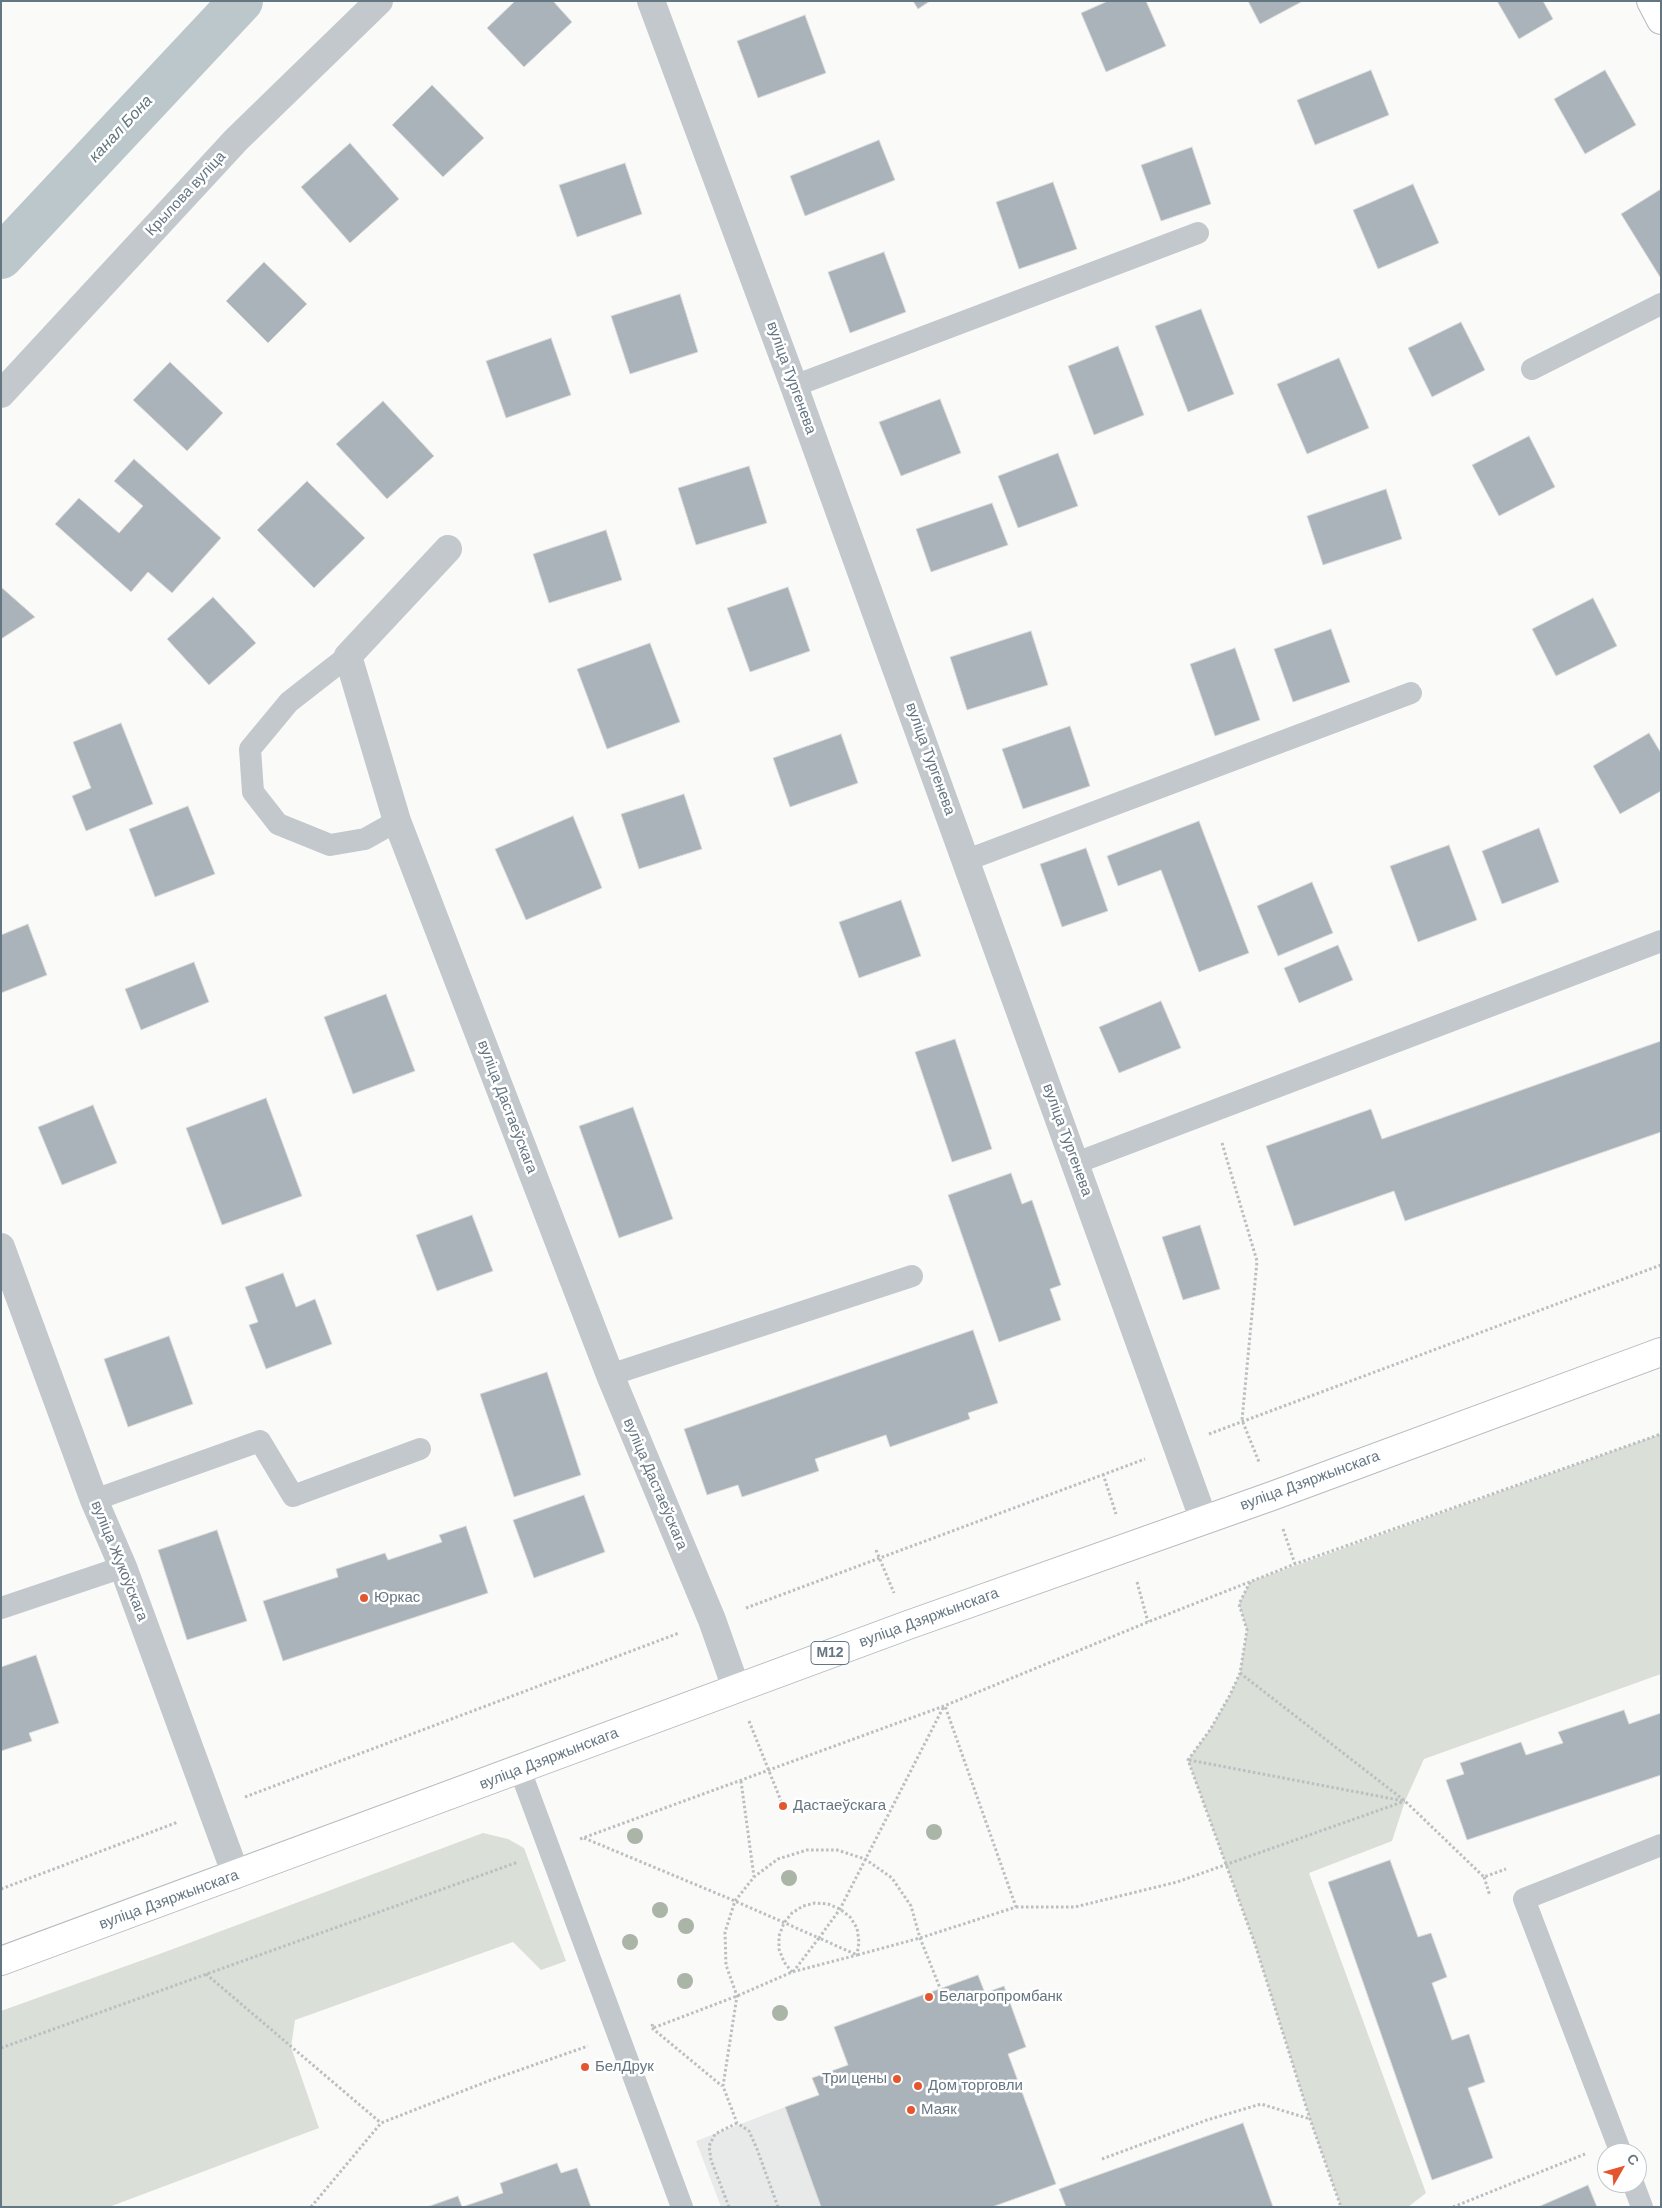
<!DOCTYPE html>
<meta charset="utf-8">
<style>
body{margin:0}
#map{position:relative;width:1662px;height:2208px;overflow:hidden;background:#fafaf8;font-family:Arial,sans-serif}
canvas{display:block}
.frame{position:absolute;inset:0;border:2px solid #657683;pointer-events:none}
.north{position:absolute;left:1597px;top:2143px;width:50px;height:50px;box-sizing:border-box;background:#fff;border:1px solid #c1c8cd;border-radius:50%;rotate:52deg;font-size:14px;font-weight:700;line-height:20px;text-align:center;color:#657683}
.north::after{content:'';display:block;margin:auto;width:18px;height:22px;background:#e4572e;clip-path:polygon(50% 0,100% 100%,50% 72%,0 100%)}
</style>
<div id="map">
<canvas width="1662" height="2208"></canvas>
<div class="frame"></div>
<div class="north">С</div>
</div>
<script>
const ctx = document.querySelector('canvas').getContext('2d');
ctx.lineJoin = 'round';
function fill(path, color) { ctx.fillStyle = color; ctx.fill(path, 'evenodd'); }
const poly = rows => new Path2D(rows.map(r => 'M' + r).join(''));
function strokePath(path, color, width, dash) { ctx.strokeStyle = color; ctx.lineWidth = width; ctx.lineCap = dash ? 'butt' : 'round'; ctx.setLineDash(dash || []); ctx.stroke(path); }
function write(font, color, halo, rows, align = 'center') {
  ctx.font = font + ' Arial,sans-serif'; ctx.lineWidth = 5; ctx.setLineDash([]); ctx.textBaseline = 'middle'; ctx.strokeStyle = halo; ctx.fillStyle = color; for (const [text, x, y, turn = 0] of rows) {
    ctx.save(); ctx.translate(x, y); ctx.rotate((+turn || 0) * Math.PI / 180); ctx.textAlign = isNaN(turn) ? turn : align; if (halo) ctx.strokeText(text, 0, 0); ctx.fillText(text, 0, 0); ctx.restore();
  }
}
const built = poly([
 [785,2107,821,2207,721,2207,696,2141]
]);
const green = poly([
 [1661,1434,1661,1674,1424,1759,1405,1801,1392,1841,1309,1873,1426,2193,1408,2207,1341,2207,1310,2119,1255,1944,1188,1760,1210,1730,1230,1695,1240,1673,1247,1630,1239,1604,1250,1582],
 [483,1833,508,1839,524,1848,566,1961,541,1970,513,1942,295,2020,291,2047,319,2128,109,2207,1,2207,1,2011,165,1952]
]);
const canal = poly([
 [1,257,241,1]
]);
const building = poly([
 [515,1,553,1,572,22,524,67,487,28,515,1],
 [913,1,930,1,918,9,913,1],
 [1108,1,1146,1,1166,46,1106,72,1081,13,1108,1],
 [1248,1,1303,1,1260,24,1248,1],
 [1497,1,1543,1,1553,19,1519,39,1497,1],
 [805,15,826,73,758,98,737,41,805,15],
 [1371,70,1389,115,1315,145,1297,100,1371,70],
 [1605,70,1636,125,1585,154,1554,99,1605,70],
 [432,85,484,138,443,177,392,125,432,85],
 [879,140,895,180,805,216,790,176,879,140],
 [350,143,399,199,350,243,301,187,350,143],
 [1192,147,1211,204,1161,221,1141,165,1192,147],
 [625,163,642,214,577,237,559,185,625,163],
 [1053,182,1077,249,1019,269,996,202,1053,182],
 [1413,184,1439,243,1378,269,1353,210,1413,184],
 [1661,189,1661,276,1660,277,1621,214,1661,189],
 [884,252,906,312,850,333,828,272,884,252],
 [264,262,307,304,268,343,226,301,264,262],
 [680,294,698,352,630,374,611,316,680,294],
 [1201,309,1234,394,1188,412,1155,326,1201,309],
 [1461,322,1485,370,1432,397,1408,348,1461,322],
 [551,338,571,395,506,418,486,361,551,338],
 [1118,346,1144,415,1094,435,1068,366,1118,346],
 [1339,358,1369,428,1307,454,1277,384,1339,358],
 [170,362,223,413,187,451,133,400,170,362],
 [940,399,961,453,901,476,879,422,940,399],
 [383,401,434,456,387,499,336,444,383,401],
 [1529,436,1555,487,1499,516,1472,465,1529,436],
 [1058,453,1078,506,1018,528,998,476,1058,453],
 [134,459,221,538,172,593,148,572,131,592,55,524,79,498,119,533,143,506,114,481,134,459],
 [749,466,767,523,696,545,678,488,749,466],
 [307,481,365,538,314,588,257,530,307,481],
 [1386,489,1402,539,1323,565,1307,516,1386,489],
 [992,503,1008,545,931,572,916,529,992,503],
 [606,530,622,580,549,603,533,554,606,530],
 [1,587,35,617,1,639,1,587],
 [788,587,810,651,750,672,727,608,788,587],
 [213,597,256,643,209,685,167,639,213,597],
 [1593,598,1617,646,1556,676,1532,629,1593,598],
 [1331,629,1350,682,1293,702,1274,649,1331,629],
 [1031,631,1048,685,967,710,950,657,1031,631],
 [650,643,680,722,607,749,577,669,650,643],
 [1235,648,1260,720,1215,736,1190,664,1235,648],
 [121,723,153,804,86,831,72,796,91,788,73,742,121,723],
 [1070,726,1090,786,1023,809,1002,749,1070,726],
 [1649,733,1661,753,1661,791,1620,814,1593,766,1649,733],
 [841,734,858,783,790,807,773,758,841,734],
 [684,794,702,849,639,869,621,814,684,794],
 [188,806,215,874,155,897,129,829,188,806],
 [573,816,602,888,526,920,495,849,573,816],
 [1199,821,1249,953,1199,972,1161,870,1118,886,1107,856,1199,821],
 [1539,828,1559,882,1502,904,1482,851,1539,828],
 [1449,845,1477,920,1418,942,1390,866,1449,845],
 [1086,848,1108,911,1062,927,1040,864,1086,848],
 [1312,882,1333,933,1278,956,1257,906,1312,882],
 [901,900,921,956,859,978,839,922,901,900],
 [28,924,47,975,1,993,1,935,28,924],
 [1338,945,1353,980,1299,1003,1284,968,1338,945],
 [194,962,209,1002,141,1030,125,989,194,962],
 [386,994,415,1071,353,1094,324,1017,386,994],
 [1161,1001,1181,1048,1119,1073,1099,1027,1161,1001],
 [955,1039,992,1149,952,1162,915,1052,955,1039],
 [1661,1041,1661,1132,1405,1221,1394,1191,1294,1226,1266,1146,1371,1109,1382,1139,1661,1041],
 [266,1098,302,1196,222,1225,186,1128,266,1098],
 [93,1105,117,1163,62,1185,38,1127,93,1105],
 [633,1107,673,1219,619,1238,579,1126,633,1107],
 [1011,1173,1022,1204,1032,1200,1061,1285,1050,1289,1061,1320,999,1342,948,1195,1011,1173],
 [472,1215,493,1271,437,1291,416,1235,472,1215],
 [1200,1225,1220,1289,1183,1300,1162,1237,1200,1225],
 [283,1273,296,1307,315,1299,332,1344,266,1369,249,1325,258,1322,245,1287,283,1273],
 [973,1330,998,1403,968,1413,970,1419,890,1447,886,1435,815,1459,819,1471,742,1497,738,1485,707,1495,684,1429,973,1330],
 [169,1336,193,1404,128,1427,104,1359,169,1336],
 [547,1372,581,1475,514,1497,480,1394,547,1372],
 [584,1495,605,1552,534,1578,513,1520,584,1495],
 [466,1526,488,1593,283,1661,263,1601,338,1577,336,1569,385,1553,388,1560,442,1542,439,1535,466,1526],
 [217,1530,247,1621,187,1640,158,1550,217,1530],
 [36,1655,59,1723,29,1733,32,1741,1,1751,1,1667,36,1655],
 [1624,1710,1629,1724,1661,1713,1661,1775,1467,1840,1446,1780,1464,1774,1460,1763,1521,1742,1526,1755,1563,1743,1558,1732,1624,1710],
 [1390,1860,1418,1937,1431,1933,1447,1977,1432,1983,1452,2040,1469,2034,1485,2082,1468,2088,1493,2158,1432,2180,1328,1882,1390,1860],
 [978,1975,985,1993,1004,1986,1026,2047,1008,2054,1056,2184,992,2207,821,2207,785,2107,819,2095,812,2078,848,2065,834,2027,978,1975],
 [1243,2123,1273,2207,1066,2207,1059,2189,1243,2123],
 [557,2163,561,2173,577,2168,591,2207,462,2207,503,2193,500,2183,557,2163],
 [1588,2185,1597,2207,1538,2207,1588,2185],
 [458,2196,462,2207,427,2207,458,2196]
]);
const path = poly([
 [1222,1143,1257,1261,1242,1420,1259,1462],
 [1209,1434,1661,1265],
 [1103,1474,1116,1514],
 [1283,1529,1295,1564],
 [876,1550,894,1593],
 [1137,1582,1148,1622],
 [1250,1582,1239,1604,1247,1630,1240,1673,1230,1695,1210,1730,1188,1760,1255,1944,1310,2119,1341,2207],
 [746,1608,1145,1459],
 [1240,1673,1405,1801,1484,1877,1506,1869],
 [749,1721,783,1806],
 [1189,1760,1404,1801],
 [741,1781,754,1877],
 [245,1797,679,1633],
 [584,1838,735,1901,819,1938,840,1909,944,1706],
 [580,1839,944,1706,1148,1622,1295,1564,1661,1434],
 [1484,1877,1490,1896],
 [1,1889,178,1822],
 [1016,1907,1075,1907,1177,1882,1405,1801],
 [793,1972,819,1938,857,1955,920,1938,1016,1907,945,1706],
 [206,1974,381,2123],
 [652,2024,653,2028,737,1996,792,1972,857,1955,859,1942,857,1928,850,1917,840,1909,828,1904,815,1903,803,1906,792,1913,784,1923,779,1936,779,1949,784,1962,792,1972],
 [652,2028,722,2086],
 [1,2048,518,1862],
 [1102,2159,1207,2120,1261,2104,1310,2119],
 [311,2207,381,2123,491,2080,588,2046],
 [729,2207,711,2160,709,2146,715,2134,737,2123],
 [778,2207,757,2149,749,2131,737,2123,723,2086,737,1996,726,1965,725,1932,735,1901,754,1877,778,1859,807,1850,837,1850,865,1859,892,1878,911,1906,920,1938,940,1988],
 [1453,2207,1585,2154]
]);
const service = poly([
 [1532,369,1661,304],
 [794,386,1198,233],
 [348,656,289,702,250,749,253,792,278,824,330,845,365,839,397,821],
 [967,860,1411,693],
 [1076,1163,1661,941],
 [610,1375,912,1276],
 [94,1500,260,1441,293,1496,420,1449],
 [1,1608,123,1567],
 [520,1770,682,2207],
 [1621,2153,1524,1899,1661,1845],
 [1633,2183,1642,2207]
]);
const minor = poly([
 [651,1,794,386,1203,1518],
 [1,394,236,140,379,1],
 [448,549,348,656,397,821,610,1375,712,1620,736,1688],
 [1,1247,94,1500,123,1567,236,1875]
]);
const secondary = poly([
 [1651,1,1661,20]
]);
const primary = poly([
 [1,1961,908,1625,1272,1496,1661,1352]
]);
const trees = [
 [934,1832],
 [635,1836],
 [789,1878],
 [660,1910],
 [686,1926],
 [630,1942],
 [685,1981],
 [780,2013]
];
const markers = [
 [364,1598,5,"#e4572e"],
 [783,1806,5,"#e4572e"],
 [929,1997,5,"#e4572e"],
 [585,2067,5,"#e4572e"],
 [897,2079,5,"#e4572e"],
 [918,2086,5,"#e4572e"],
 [911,2110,5,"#e4572e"]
];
const shields = [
 [830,1653,38]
];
const shieldNames = [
 ["М12",830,1653]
];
const streetNames = [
 ["Крылова вуліца",186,194,-47],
 ["вуліца Тургенева",791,378,70],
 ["вуліца Тургенева",930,759,70],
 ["вуліца Дастаеўскага",507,1107,69],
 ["вуліца Тургенева",1067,1140,70],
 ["вуліца Дзяржынскага",1310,1481,-20],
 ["вуліца Дастаеўскага",655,1484,67],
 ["вуліца Жукоўскага",119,1561,68],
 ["вуліца Дзяржынскага",929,1618,-20],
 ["вуліца Дзяржынскага",549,1759,-21],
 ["вуліца Дзяржынскага",169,1900,-20]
];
const poiNames = [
 ["Юркас",374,1598],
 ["Дастаеўскага",793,1806],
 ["Белагропромбанк",939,1997],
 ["БелДрук",595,2067],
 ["Три цены",887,2079,"right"],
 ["Дом торговли",928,2086],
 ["Маяк",921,2110]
];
const waterNames = [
 ["канал Бона",121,129,-47]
];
fill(built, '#e8e9e9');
fill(green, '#dadfd7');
strokePath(canal, '#bbc7cb', 44);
fill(building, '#aab3b9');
strokePath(building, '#dcdcda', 1);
strokePath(secondary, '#b3babf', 30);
strokePath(primary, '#b5babe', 30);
strokePath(path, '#bbbfc2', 3, [2.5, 2.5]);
strokePath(service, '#c3c8cc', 22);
strokePath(minor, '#c3c8cc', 28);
strokePath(secondary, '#fff', 28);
strokePath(primary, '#fff', 28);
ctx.fillStyle = '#aab4a7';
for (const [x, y] of trees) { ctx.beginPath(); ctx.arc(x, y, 8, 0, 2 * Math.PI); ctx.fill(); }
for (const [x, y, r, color] of markers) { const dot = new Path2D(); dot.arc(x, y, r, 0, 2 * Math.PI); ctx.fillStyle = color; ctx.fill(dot); strokePath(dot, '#fff', 2); }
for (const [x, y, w] of shields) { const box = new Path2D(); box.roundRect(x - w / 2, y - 11.5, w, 23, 4); ctx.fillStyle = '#fff'; ctx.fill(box); strokePath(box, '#657683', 1); }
write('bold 14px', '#657683', null, shieldNames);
write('15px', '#657683', '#fff', streetNames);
write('15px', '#657683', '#fff', poiNames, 'left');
write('italic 16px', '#60757c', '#fff', waterNames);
</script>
